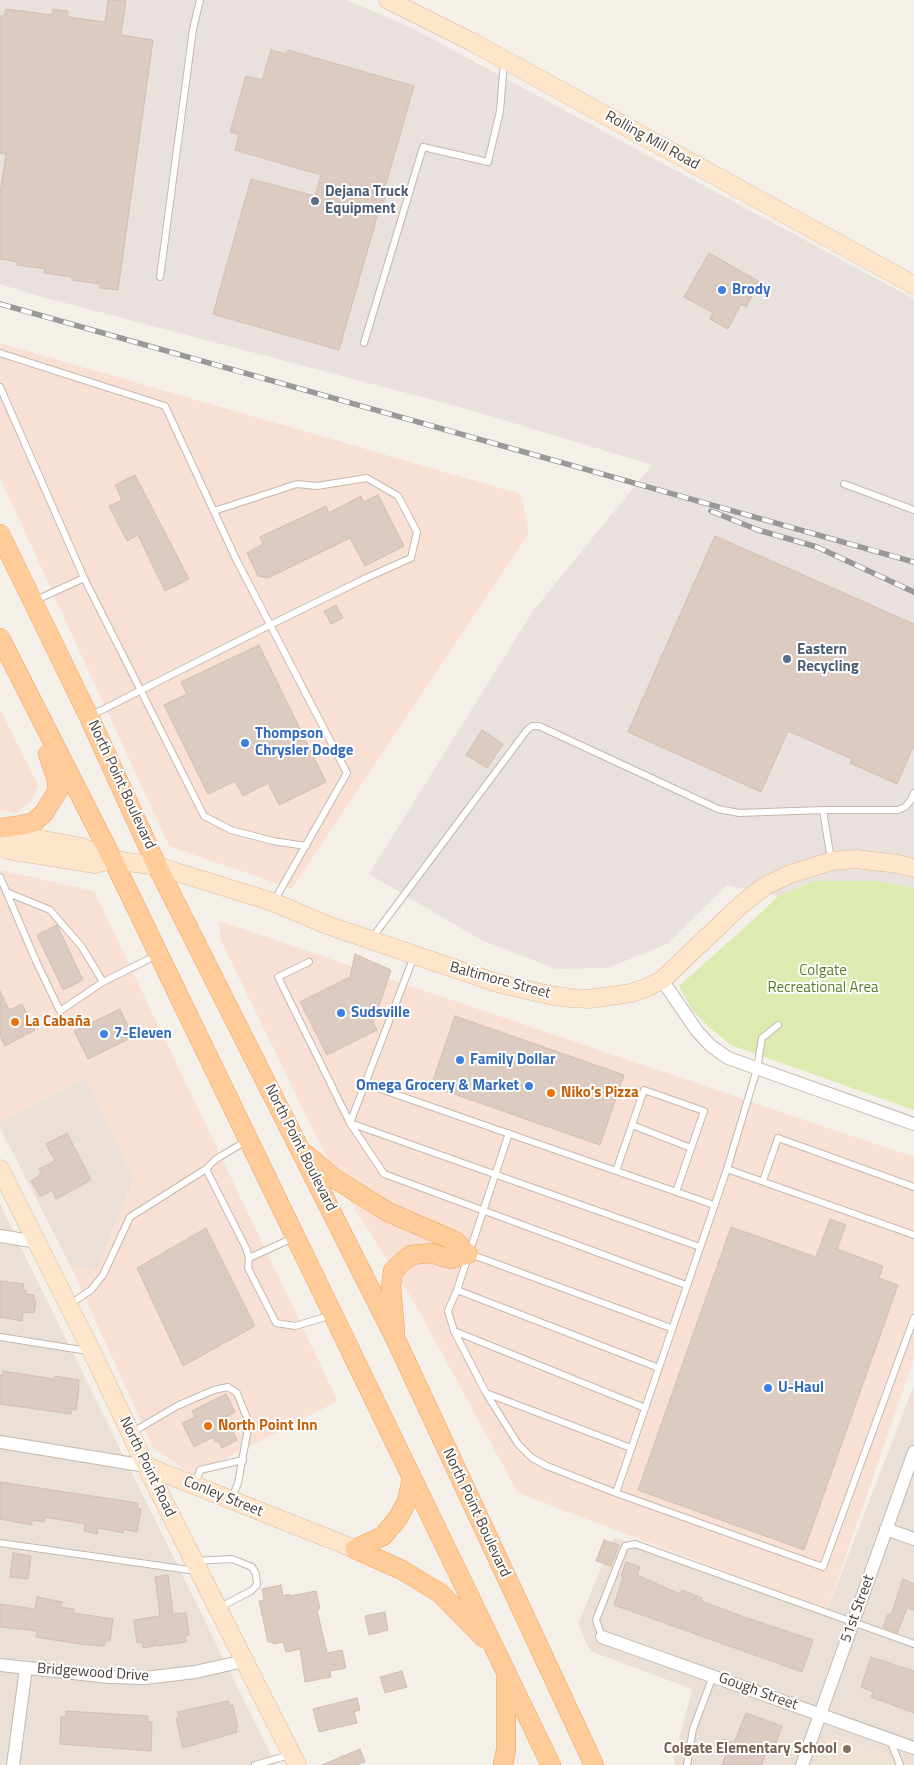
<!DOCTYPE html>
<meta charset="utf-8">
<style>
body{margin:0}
canvas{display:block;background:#f5efe9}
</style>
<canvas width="914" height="1765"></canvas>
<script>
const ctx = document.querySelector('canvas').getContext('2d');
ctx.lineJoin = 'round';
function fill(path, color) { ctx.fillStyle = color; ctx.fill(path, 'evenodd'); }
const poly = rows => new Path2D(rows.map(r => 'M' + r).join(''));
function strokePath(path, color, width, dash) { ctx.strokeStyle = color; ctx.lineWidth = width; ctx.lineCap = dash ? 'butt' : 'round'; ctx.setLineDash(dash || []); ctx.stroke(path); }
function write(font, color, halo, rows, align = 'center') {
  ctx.font = font + ' "Titillium Web",sans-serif'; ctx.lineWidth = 4; ctx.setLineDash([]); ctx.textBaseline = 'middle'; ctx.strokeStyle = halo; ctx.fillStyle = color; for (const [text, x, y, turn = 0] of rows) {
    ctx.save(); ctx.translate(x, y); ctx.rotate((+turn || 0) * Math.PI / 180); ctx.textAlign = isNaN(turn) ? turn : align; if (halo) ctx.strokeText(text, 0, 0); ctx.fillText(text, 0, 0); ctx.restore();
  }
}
const residential = poly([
 [86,1078,134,1178,97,1270,71,1267,0,1128,0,1122],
 [0,1203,25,1256,276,1765,0,1765],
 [914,1385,914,1764,829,1733,816,1765,675,1765,674,1759,692,1689,590,1651,578,1624,614,1537,826,1613]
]);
const commercial = poly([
 [0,343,521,494,529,533,292,889,169,846,0,478],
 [0,709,38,785,33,799,17,813,0,810],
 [0,870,94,891,338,1401,193,1475,153,1448,71,1267,97,1270,134,1178,86,1078,0,1122],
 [219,921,914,1157,914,1359,827,1610,518,1493,414,1302,341,1187,220,939]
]);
const industrial = poly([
 [0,0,347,0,412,28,914,299,914,888,877,881,814,881,778,896,727,885,667,944,608,968,556,969,481,940,369,874,533,611,652,465,467,409,35,295,0,284]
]);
const education = poly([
 [828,1733,914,1764,914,1765,816,1765]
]);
const green = poly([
 [814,881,877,881,914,888,914,1110,731,1045,711,1029,692,1010,679,986,763,911,778,896]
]);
const building = poly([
 [108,0,126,0,121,35,153,40,118,290,100,288,100,284,72,280,72,277,44,273,45,269,17,265,18,262,0,259,0,193,6,154,0,153,0,16,4,16,6,9,52,15,53,9,68,11,68,17,105,22,108,0],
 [271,50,286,54,288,50,414,86,384,191,387,192,383,204,381,203,339,350,213,314,251,179,315,196,321,175,235,150,239,135,230,132,246,76,262,80,271,50],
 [709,253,760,282,746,307,741,304,728,329,710,319,713,313,684,297,709,253],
 [135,475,189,579,165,591,138,535,127,541,109,506,122,500,115,485,135,475],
 [378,495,404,546,365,566,350,538,268,578,258,576,247,553,263,544,260,537,326,506,329,513,361,496,363,502,378,495],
 [715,536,914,624,914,745,897,784,850,763,852,759,788,731,761,792,628,732,715,536],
 [336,605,343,618,331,624,324,611,336,605],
 [259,645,326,782,279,805,268,783,243,796,235,781,208,794,164,705,187,694,181,682,259,645],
 [482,730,503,744,487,768,466,755,482,730],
 [57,925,83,980,63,990,37,935,57,925],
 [355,954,391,970,373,1023,377,1030,327,1055,300,1002,350,977,355,954],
 [0,991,9,1010,22,1004,35,1030,5,1046,0,1036,0,991],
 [120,1009,133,1037,88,1059,74,1031,120,1009],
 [455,1016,624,1075,600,1145,431,1086,455,1016],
 [67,1133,91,1180,56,1199,52,1191,40,1196,31,1181,42,1174,39,1169,55,1161,46,1144,67,1133],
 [830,1219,846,1225,837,1249,883,1266,879,1278,898,1285,804,1550,638,1490,731,1227,816,1257,830,1219],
 [206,1228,255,1326,183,1366,137,1268,206,1228],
 [0,1281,24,1284,23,1290,26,1290,26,1294,34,1295,34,1301,36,1301,34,1313,23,1312,22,1321,0,1317,0,1281],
 [3,1371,54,1379,55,1376,79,1380,78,1387,79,1387,76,1410,71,1409,71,1414,0,1404,0,1375,2,1376,3,1371],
 [226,1394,235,1412,226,1417,237,1440,222,1448,218,1441,215,1442,213,1437,194,1447,182,1423,195,1417,192,1411,226,1394],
 [0,1482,138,1503,137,1508,141,1509,137,1532,124,1529,123,1533,98,1528,97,1534,84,1531,85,1524,45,1517,44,1522,32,1520,32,1525,0,1519,0,1482],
 [604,1540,619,1545,611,1566,596,1561,604,1540],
 [13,1553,31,1556,28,1579,10,1577,13,1553],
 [626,1562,640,1567,637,1575,680,1594,682,1590,702,1598,701,1601,747,1618,813,1640,802,1672,614,1605,623,1577,621,1576,626,1562],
 [168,1575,173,1614,186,1613,189,1635,185,1636,186,1642,157,1646,155,1640,155,1646,143,1648,142,1642,137,1643,134,1620,160,1616,155,1577,168,1575],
 [903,1579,914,1584,914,1610,907,1608,897,1633,883,1627,888,1614,891,1615,903,1579],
 [281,1585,283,1596,289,1594,290,1596,316,1591,320,1609,317,1610,327,1653,342,1650,346,1668,330,1671,331,1677,305,1682,300,1649,286,1652,283,1642,273,1644,273,1642,268,1642,259,1601,264,1600,262,1589,281,1585],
 [37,1597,62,1602,61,1607,74,1609,73,1613,113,1619,110,1641,105,1641,104,1646,79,1644,36,1637,37,1631,0,1627,0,1604,35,1609,37,1597],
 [385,1612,388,1630,369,1635,365,1616,385,1612],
 [871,1657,914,1671,914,1713,871,1697,873,1692,861,1687,871,1657],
 [402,1671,407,1687,385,1693,380,1677,402,1671],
 [357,1698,360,1710,354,1712,357,1723,319,1732,313,1709,357,1698],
 [228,1701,229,1706,233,1705,238,1727,236,1727,237,1732,183,1748,176,1718,180,1718,178,1712,228,1701],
 [66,1711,148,1716,148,1722,152,1722,151,1751,60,1744,61,1717,66,1717,66,1711],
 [746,1713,782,1726,774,1748,768,1746,762,1765,722,1765,726,1754,718,1751,723,1739,734,1743,746,1713],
 [360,1749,365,1762,357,1765,322,1765,360,1749]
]);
const lane = poly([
 [160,277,193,29,200,0],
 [364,343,423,147,488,162,500,111,504,61],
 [0,353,165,406,236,559,347,773,274,901],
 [0,387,84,578,34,601],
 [844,484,914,510],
 [84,578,204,816,231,830,273,841,306,846],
 [90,716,270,625,366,578,411,558,417,532,398,496,367,478,317,486,297,484,214,511],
 [831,860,823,810,898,810,905,807,911,800,914,793],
 [0,877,36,961,60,1011,103,982,157,955],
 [6,892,50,910,82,947,103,982],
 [372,938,527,730,532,726,539,726,718,809,739,813,823,810],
 [309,962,278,977,350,1123,384,1174,686,1285],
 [366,1084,714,1205],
 [350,1123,700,1247],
 [350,1123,414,956],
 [632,1125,691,1148],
 [509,1133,457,1290,448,1311,454,1331,486,1393,518,1444,532,1458,547,1466,616,1493,823,1567,914,1318],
 [206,1169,246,1248,249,1258,248,1268,276,1323,295,1326,332,1315],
 [727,1169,914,1235],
 [616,1171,644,1090,704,1111,676,1192],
 [763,1181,778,1138,914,1187],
 [470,1254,671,1328],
 [249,1258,293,1238],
 [457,1290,659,1368],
 [69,1305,91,1290,103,1275,130,1217,206,1169,216,1159,248,1140],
 [454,1331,645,1408],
 [0,1337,88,1351],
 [486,1393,631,1448],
 [131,1433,177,1406,214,1390,228,1387,237,1393,249,1423,238,1483,232,1498],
 [195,1484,200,1470,243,1460],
 [616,1493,727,1169,757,1069,762,1038,778,1025],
 [0,1543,196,1571],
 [195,1561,232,1559,252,1567,256,1574,257,1585,251,1591,218,1608],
 [602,1637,596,1620,625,1546,635,1544,914,1644],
 [890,1740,900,1765],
 [255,1765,290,1755],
 [687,1765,693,1729,713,1676]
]);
const street = poly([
 [662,980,697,1031,711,1046,728,1058,914,1124],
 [0,1236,37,1242],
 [0,1442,146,1466],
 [886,1529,914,1539],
 [602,1637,914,1748],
 [0,1665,109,1677,145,1678,195,1672,244,1661],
 [13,1765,26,1668],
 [802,1765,914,1452]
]);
const secondary = poly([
 [388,0,474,43,914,285],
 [0,832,82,847,113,860,157,866,273,902,327,925,497,983,549,995,571,998,589,999,631,993,648,987,662,980,742,904,765,886,790,874,832,861,856,859,898,864,914,868],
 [0,844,8,850,95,864,112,860],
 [0,1169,92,1352,146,1466,297,1765],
 [146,1466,355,1549]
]);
const primary = poly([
 [0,534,89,717,157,866,397,1342,594,1765],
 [0,638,113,860,551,1765],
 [0,828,22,825,34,822,44,813,58,790,56,777,48,754],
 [307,1155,335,1179,388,1212,455,1241,468,1254,450,1259,431,1253,411,1255,401,1263,393,1271,391,1286,395,1331],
 [355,1549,402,1570,440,1593,484,1638],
 [355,1549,383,1536,398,1518,407,1501,412,1478],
 [503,1765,506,1750,506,1678]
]);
const rail = poly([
 [0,304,914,562],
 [711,511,758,530,817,547,914,592]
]);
const markers = [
 [315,201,5,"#5c6f8a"],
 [722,290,5,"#3f7fe0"],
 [787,659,5,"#5c6f8a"],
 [245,743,5,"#3f7fe0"],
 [341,1013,5,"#3f7fe0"],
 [15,1022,5,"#e8710a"],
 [104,1034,5,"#3f7fe0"],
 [460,1060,5,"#3f7fe0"],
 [529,1086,5,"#3f7fe0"],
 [551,1093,5,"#e8710a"],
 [768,1388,5,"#3f7fe0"],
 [208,1426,5,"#e8710a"],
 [847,1749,5,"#8d6e63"]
];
const streetNames = [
 ["Rolling Mill Road",652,141,29],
 ["North Point Boulevard",121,785,65],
 ["Baltimore Street",500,981,15],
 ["North Point Boulevard",300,1148,63],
 ["North Point Road",147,1467,64],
 ["Conley Street",223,1497,22],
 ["North Point Boulevard",476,1513,65],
 ["51st Street",858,1609,-70],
 ["Bridgewood Drive",93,1673,4],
 ["Gough Street",758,1692,20]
];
const serviceNames = [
 ["Dejana Truck",325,192],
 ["Equipment",325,209],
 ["Eastern",797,650],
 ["Recycling",797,667]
];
const shopNames = [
 ["Brody",732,290],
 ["Thompson",255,734],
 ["Chrysler Dodge",255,751],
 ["Sudsville",351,1013],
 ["7-Eleven",114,1034],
 ["Family Dollar",470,1060],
 ["Omega Grocery & Market",519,1086,"right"],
 ["U-Haul",778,1388]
];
const parkNames = [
 ["Colgate",823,971],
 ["Recreational Area",823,988]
];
const foodNames = [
 ["La Cabaña",25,1022],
 ["Niko's Pizza",561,1093],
 ["North Point Inn",218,1426]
];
const educationNames = [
 ["Colgate Elementary School",837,1749]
];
fill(residential, '#eae0d7');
fill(commercial, '#f8e1d4');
fill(industrial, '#e8e1de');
fill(education, '#efe1d3');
fill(green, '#deebb0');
fill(building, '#dbcbc1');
strokePath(building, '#d3beb1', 1);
strokePath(lane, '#c4b8ae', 8);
strokePath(street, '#c4b8ae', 14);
strokePath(secondary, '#dabb99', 19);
strokePath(primary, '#eaa463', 20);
strokePath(lane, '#fff', 6);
strokePath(street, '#fff', 12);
strokePath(secondary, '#ffe6ca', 18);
strokePath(primary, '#ffcb99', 19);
strokePath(rail, '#989898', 5.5);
strokePath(rail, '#fff', 4, [11]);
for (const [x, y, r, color] of markers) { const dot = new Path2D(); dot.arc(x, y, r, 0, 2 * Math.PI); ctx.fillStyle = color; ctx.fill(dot); strokePath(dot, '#fff', 2); }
write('15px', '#4a3e37', '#fff', streetNames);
write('bold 15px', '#4e5e75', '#fff', serviceNames, 'left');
write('bold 15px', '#366cbe', '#fff', shopNames, 'left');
write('15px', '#5c7f26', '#fff', parkNames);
write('bold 15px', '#c56008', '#fff', foodNames, 'left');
write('bold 15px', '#785e54', '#fff', educationNames, 'right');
</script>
